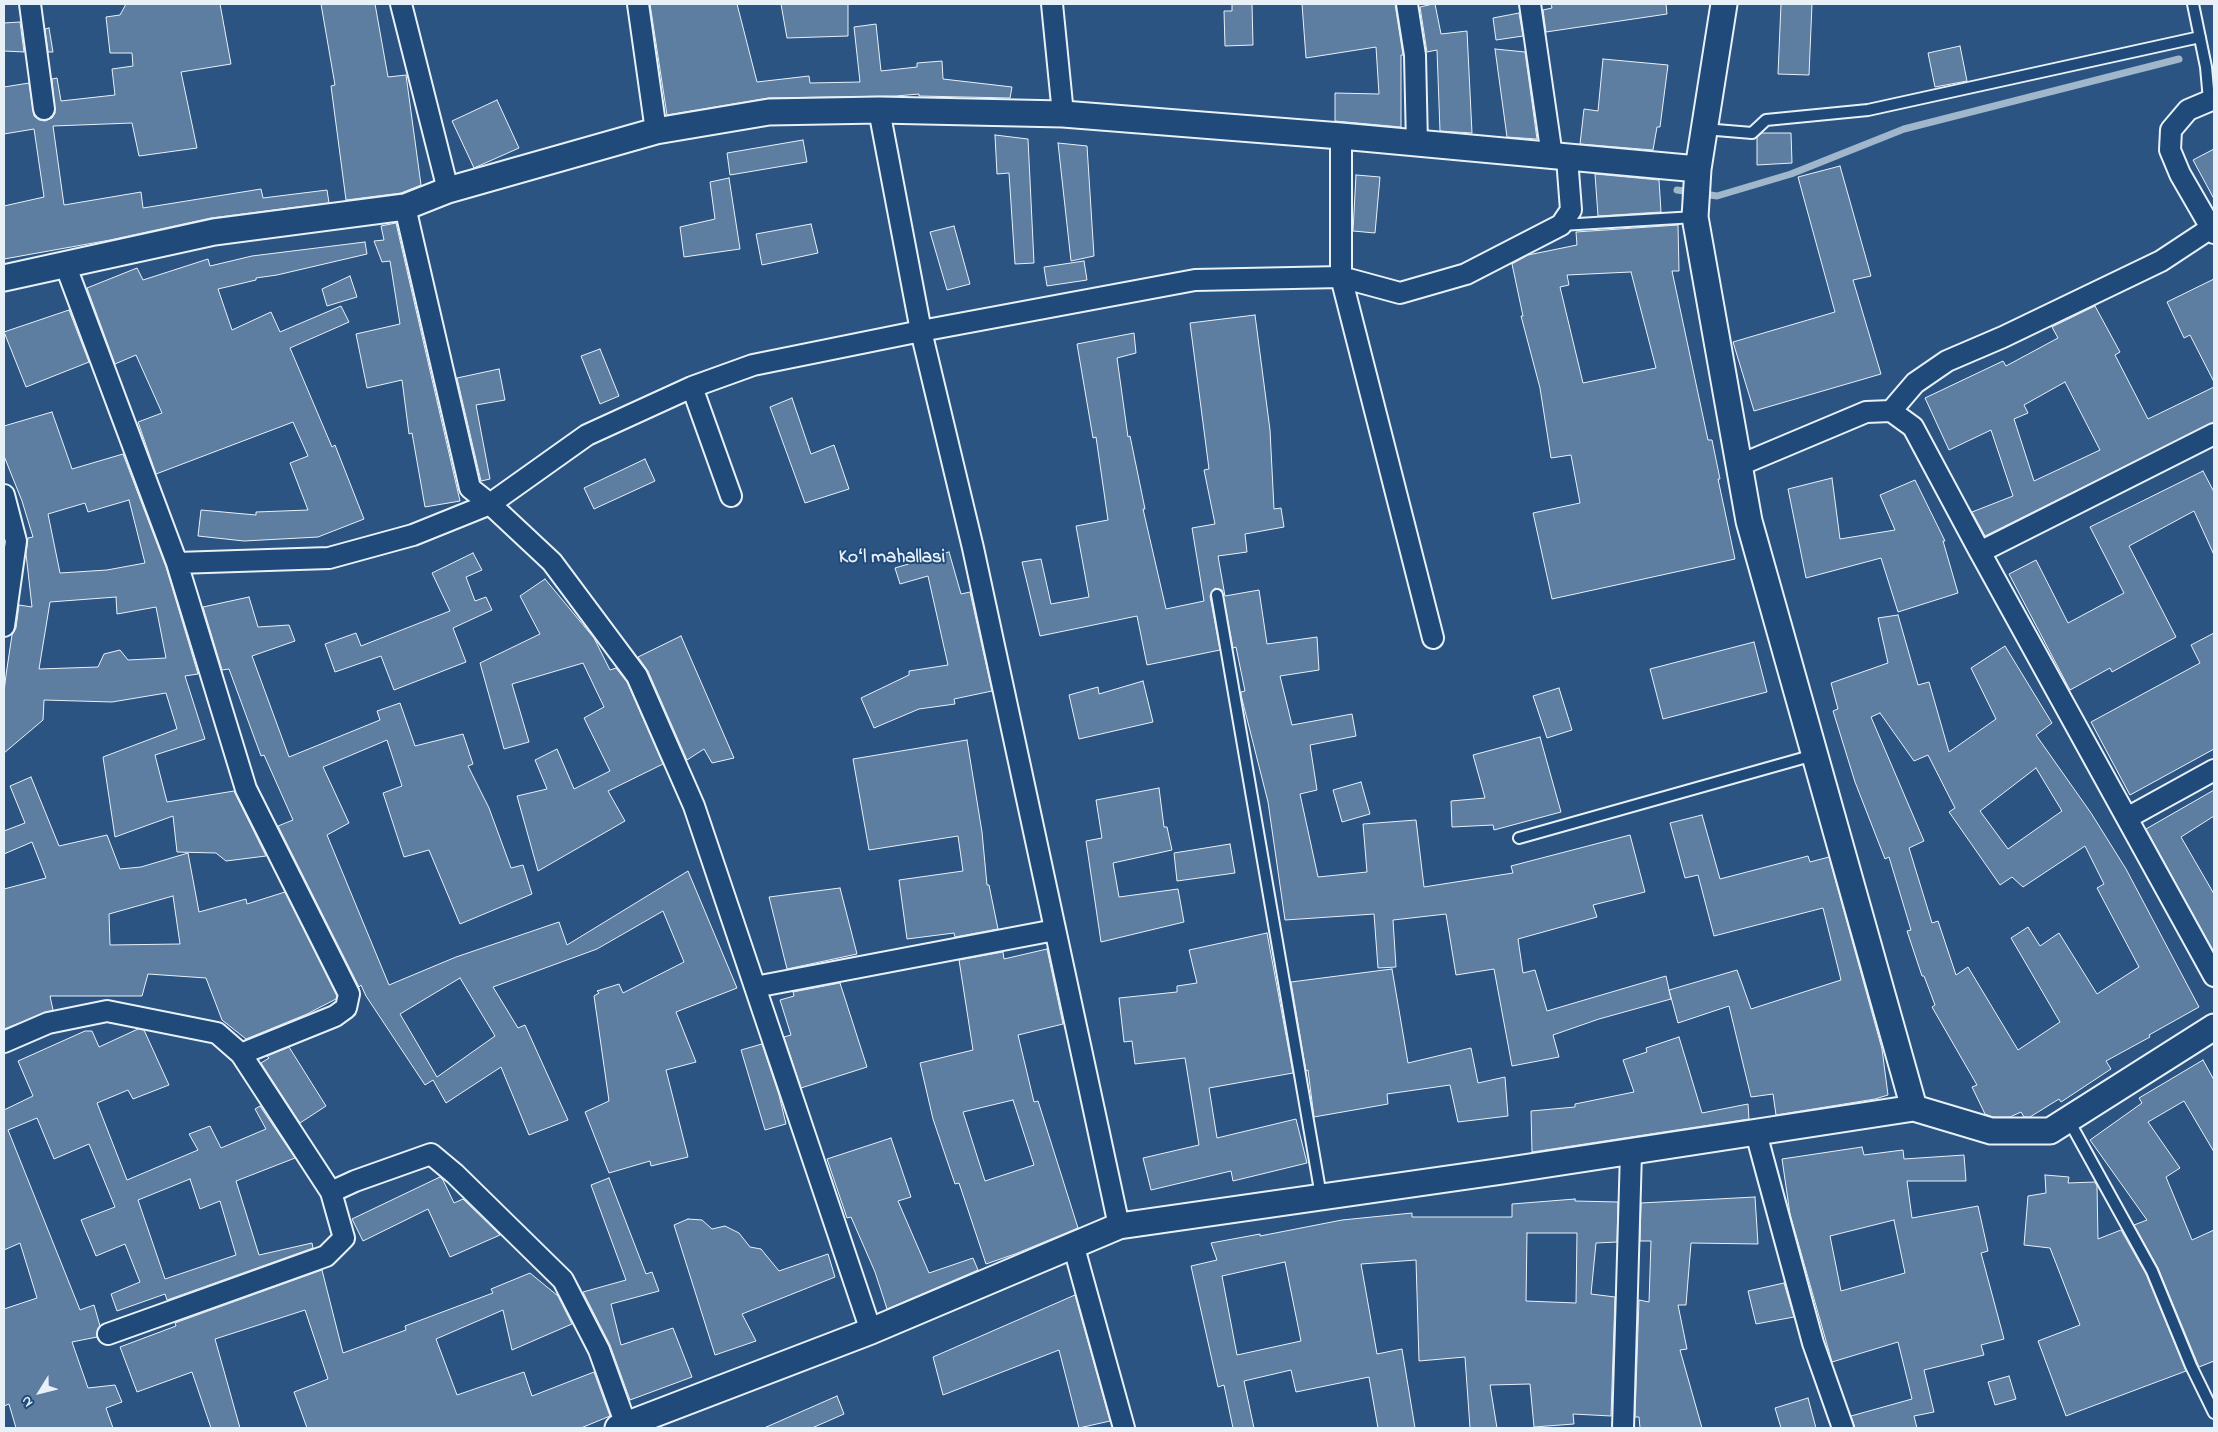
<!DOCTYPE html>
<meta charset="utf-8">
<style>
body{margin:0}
#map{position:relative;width:2218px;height:1432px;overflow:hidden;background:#2b5482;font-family:"Indie Flower",sans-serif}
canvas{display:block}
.frame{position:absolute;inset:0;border:5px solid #e8f1f8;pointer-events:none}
.north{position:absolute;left:15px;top:1367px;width:50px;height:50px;-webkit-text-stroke:4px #1f4a7a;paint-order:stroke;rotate:234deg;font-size:14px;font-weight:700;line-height:20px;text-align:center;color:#e8f1f8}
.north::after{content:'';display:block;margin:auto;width:18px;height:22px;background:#e8f1f8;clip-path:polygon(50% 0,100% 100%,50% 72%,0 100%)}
</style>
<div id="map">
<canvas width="2218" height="1432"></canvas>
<div class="frame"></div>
<div class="north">N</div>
</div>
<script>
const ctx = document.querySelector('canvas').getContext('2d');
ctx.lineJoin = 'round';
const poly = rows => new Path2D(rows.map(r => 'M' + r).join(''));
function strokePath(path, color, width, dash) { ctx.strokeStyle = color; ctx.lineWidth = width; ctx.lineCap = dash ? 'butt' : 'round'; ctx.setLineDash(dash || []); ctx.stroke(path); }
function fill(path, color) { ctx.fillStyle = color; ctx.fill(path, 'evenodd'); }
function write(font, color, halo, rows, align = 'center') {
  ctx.font = font + ' "Indie Flower",sans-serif'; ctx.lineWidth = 4; ctx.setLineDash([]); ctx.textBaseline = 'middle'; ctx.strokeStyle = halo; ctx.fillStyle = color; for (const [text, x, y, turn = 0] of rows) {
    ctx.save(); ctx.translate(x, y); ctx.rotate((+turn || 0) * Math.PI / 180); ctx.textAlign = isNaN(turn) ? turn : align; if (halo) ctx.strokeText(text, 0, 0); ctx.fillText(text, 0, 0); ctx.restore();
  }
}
const stream = poly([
 [1677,190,1717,196,1791,174,1904,129,2179,59]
]);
const building = poly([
 [126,4,220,4,231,64,181,72,197,148,139,156,132,123,53,126,64,205,141,192,143,208,261,189,263,198,327,190,329,203,211,218,110,240,4,259,4,206,44,197,34,129,4,134,4,87,29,83,34,116,39,120,45,121,52,118,55,113,52,79,57,78,61,101,115,95,112,69,133,66,132,53,110,53,106,17,120,15,126,4],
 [321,4,375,4,388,77,406,75,421,185,401,193,346,200,331,86,335,85,321,4],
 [650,4,737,4,757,82,809,76,810,83,860,82,854,27,876,24,881,71,917,67,917,63,942,61,943,79,1012,87,1010,98,919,96,919,94,896,96,769,98,667,115,650,4],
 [781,4,848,4,848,36,787,38,781,4],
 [1232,4,1252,4,1253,45,1225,46,1224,11,1232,11,1232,4],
 [1302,4,1395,4,1403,55,1401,55,1401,127,1335,121,1335,93,1379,94,1376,47,1306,58,1302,4],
 [1433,4,1435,4,1441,34,1467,31,1472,133,1440,131,1437,50,1427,52,1420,7,1433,4],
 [1551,4,1666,4,1667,14,1546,32,1543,10,1552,8,1551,4],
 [1781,4,1812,4,1809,75,1778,74,1781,4],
 [1519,13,1523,36,1496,40,1493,18,1519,13],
 [20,22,24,52,4,51,4,23,20,22],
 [49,28,53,52,48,52,45,29,49,28],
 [1960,46,1967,81,1935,87,1928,53,1960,46],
 [1495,49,1525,52,1537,139,1507,137,1495,49],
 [1603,59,1668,65,1660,127,1657,127,1653,150,1580,144,1584,109,1598,111,1603,59],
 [497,100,519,148,474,168,452,121,497,100],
 [1762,133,1791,133,1792,163,1757,165,1757,137,1762,133],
 [995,135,1028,139,1034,263,1015,264,1009,173,997,174,995,135],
 [803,140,807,162,730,175,727,153,803,140],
 [1058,143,1087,146,1094,256,1071,261,1058,143],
 [2214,149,2214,199,2193,160,2214,149],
 [1840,166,1871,276,1853,280,1881,374,1754,411,1733,342,1835,312,1798,177,1840,166],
 [1595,174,1659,180,1661,212,1598,216,1595,174],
 [1356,175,1380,177,1375,233,1353,231,1356,175],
 [729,178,740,249,684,257,680,227,715,219,710,182,729,178],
 [396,223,460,501,425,507,412,433,409,434,402,380,367,388,356,334,400,324,390,261,382,262,374,241,384,240,381,226,396,223],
 [811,224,818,253,762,265,756,234,811,224],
 [1678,225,1679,271,1672,271,1708,440,1712,440,1720,479,1718,479,1735,559,1552,599,1533,513,1580,503,1571,455,1551,458,1540,388,1521,316,1523,316,1512,264,1528,255,1577,245,1576,232,1678,225],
 [1631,272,1656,368,1583,383,1560,287,1569,285,1567,275,1631,272],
 [954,226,970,284,947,290,930,232,954,226],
 [365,242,367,254,277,275,256,278,256,280,218,289,232,330,271,312,280,332,341,306,349,322,290,348,332,447,335,445,364,519,318,537,244,541,198,536,201,510,256,515,256,512,308,510,290,463,308,456,293,422,156,474,138,422,162,413,136,355,115,364,87,288,137,268,143,280,208,259,210,266,252,256,365,242],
 [1084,261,1087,280,1047,286,1044,267,1084,261],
 [350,276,357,297,327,306,322,289,350,276],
 [2214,279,2214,382,2190,335,2184,338,2167,302,2214,279],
 [2095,306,2120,352,2115,355,2148,419,2214,387,2214,422,1985,536,1972,512,2013,496,1991,430,1949,450,1925,398,2003,361,2006,366,2058,338,2052,327,2095,306],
 [2065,382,2100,450,2034,481,2014,419,2028,413,2024,405,2065,382],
 [69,310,89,362,26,387,4,332,69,310],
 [1255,315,1270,430,1274,509,1281,508,1284,527,1245,534,1247,552,1218,556,1225,596,1259,590,1267,644,1317,637,1319,670,1280,676,1292,725,1352,714,1356,736,1310,745,1317,790,1300,794,1318,877,1367,872,1363,824,1416,820,1424,887,1513,873,1511,866,1630,835,1645,892,1593,905,1597,917,1518,939,1523,973,1535,970,1547,1011,1666,976,1671,999,1599,1019,1553,1035,1559,1057,1512,1066,1494,969,1456,975,1446,914,1393,920,1396,967,1378,968,1374,914,1285,920,1268,802,1241,695,1241,692,1245,691,1236,647,1233,648,1222,590,1215,588,1210,596,1220,650,1147,665,1137,616,1040,636,1022,562,1041,559,1051,604,1089,597,1076,526,1108,520,1096,437,1093,438,1077,344,1134,333,1136,353,1117,358,1128,437,1130,436,1145,509,1143,509,1166,609,1204,601,1192,528,1215,524,1204,470,1209,469,1190,323,1255,315],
 [600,349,619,396,600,404,581,356,600,349],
 [499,369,505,400,476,405,490,479,481,481,457,378,499,369],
 [792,398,811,454,834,445,849,489,805,503,770,407,792,398],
 [52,412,72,469,123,454,166,567,198,674,185,676,205,739,155,755,167,802,234,791,266,856,226,861,216,853,177,852,173,816,115,837,103,757,177,729,166,693,112,702,44,700,43,720,4,753,4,692,6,675,12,635,16,628,19,605,32,607,26,554,28,538,33,537,22,501,4,456,4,426,52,412],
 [129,500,145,563,107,570,60,573,48,514,85,503,88,512,129,500],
 [116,597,117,614,156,607,166,658,128,660,120,650,104,654,98,667,39,669,50,602,116,597],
 [645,459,655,481,594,509,584,488,645,459],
 [2203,471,2214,492,2214,555,2194,511,2129,546,2176,637,2112,672,2110,668,2070,690,2009,574,2036,560,2068,623,2124,593,2090,527,2203,471],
 [1832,478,1840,539,1895,530,1880,495,1915,480,1945,541,1943,541,1958,593,1898,612,1881,558,1806,578,1788,489,1832,478],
 [949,552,961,594,970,592,992,691,954,699,955,704,919,709,874,728,861,698,909,675,909,671,948,665,928,576,900,584,895,568,949,552],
 [473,553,482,570,466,577,475,601,486,597,492,610,453,628,466,662,394,690,381,656,335,672,325,644,356,633,361,646,450,611,432,573,473,553],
 [545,579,594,638,610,670,616,668,627,682,663,764,608,791,625,821,538,871,517,796,547,789,535,760,557,749,574,789,610,771,584,718,604,707,583,663,512,684,529,742,504,749,480,663,540,634,520,596,545,579],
 [249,597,258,627,289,625,295,641,252,656,289,757,380,720,377,711,400,703,415,746,463,734,473,764,468,766,489,808,511,868,523,865,532,894,460,924,429,850,404,857,383,793,402,786,387,740,323,767,349,823,327,835,389,985,456,957,559,922,567,945,688,871,737,988,676,1012,696,1062,666,1070,688,1157,651,1166,650,1161,609,1173,585,1112,609,1101,594,996,599,993,597,991,619,984,623,993,684,962,663,911,597,949,493,987,518,1028,525,1025,568,1120,529,1135,501,1067,446,1103,433,1080,425,1085,366,996,361,985,359,987,278,826,293,820,264,755,261,756,229,669,222,670,203,607,249,597],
 [460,978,495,1036,437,1077,400,1014,460,978],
 [1898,615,1918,685,1929,682,1949,752,1996,719,1971,668,2005,646,2052,723,2036,735,2091,813,2126,869,2199,1007,2149,1035,2150,1037,2106,1061,2111,1069,2061,1102,2059,1099,2030,1117,2024,1117,2021,1112,2010,1117,1993,1117,1985,1114,1972,1087,1977,1085,1932,1007,1935,1005,1924,976,1922,976,1907,931,1911,930,1889,857,1885,859,1855,782,1833,711,1838,709,1831,683,1888,663,1878,618,1898,615],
 [1880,713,1914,761,1928,755,1955,808,1949,812,2000,885,2012,877,2023,887,2085,846,2104,884,2097,888,2139,967,2097,994,2059,933,2040,946,2028,927,2011,938,2060,1022,2018,1050,1968,967,1956,975,1938,921,1932,923,1909,848,1924,841,1871,717,1880,713],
 [2036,768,2062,811,2008,849,1980,811,2036,768],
 [2214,633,2214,749,2130,795,2091,722,2200,663,2191,645,2214,633],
 [681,636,734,758,712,763,704,749,687,760,648,671,638,657,681,636],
 [1754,642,1767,692,1663,719,1650,669,1754,642],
 [1143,681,1153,722,1079,739,1069,695,1098,687,1099,694,1143,681],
 [1559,688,1572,730,1547,738,1533,696,1559,688],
 [1540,737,1561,812,1494,830,1493,825,1452,827,1451,801,1485,798,1473,755,1540,737],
 [967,740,982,832,987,885,989,885,998,929,955,937,954,933,907,939,899,880,963,871,958,836,869,850,853,759,967,740],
 [31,777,59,846,107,835,120,869,141,867,188,853,199,912,246,899,247,904,285,892,337,996,336,999,307,1014,246,1039,222,1020,206,978,148,974,142,996,50,996,53,1010,4,1029,4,889,46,878,32,842,4,854,4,831,25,823,10,786,31,777],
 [173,896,180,944,110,945,109,914,173,896],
 [1361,782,1370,814,1342,822,1333,790,1361,782],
 [1159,788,1164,827,1167,827,1172,850,1113,863,1119,897,1178,889,1184,922,1101,942,1086,841,1102,838,1096,800,1159,788],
 [2214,790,2214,816,2181,837,2214,894,2214,952,2146,829,2214,790],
 [1702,815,1720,879,1808,856,1810,862,1829,857,1882,1049,1888,1095,1875,1099,1776,1115,1773,1094,1751,1097,1729,1006,1678,1023,1669,990,1737,970,1751,1009,1841,980,1823,908,1714,936,1698,875,1685,878,1670,823,1702,815],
 [1230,844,1235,873,1177,881,1174,853,1230,844],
 [840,888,857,954,787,969,769,897,840,888],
 [1267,933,1293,1073,1209,1088,1217,1138,1296,1119,1307,1163,1233,1181,1231,1171,1151,1190,1143,1158,1199,1145,1185,1058,1135,1064,1132,1041,1124,1042,1119,998,1177,992,1177,986,1197,983,1189,950,1267,933],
 [1047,949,1063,1024,1018,1035,1034,1102,1038,1101,1078,1228,1015,1254,986,1264,959,1183,955,1184,933,1119,920,1063,973,1050,959,960,1003,952,1004,959,1047,949],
 [1013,1100,1034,1165,985,1181,963,1112,1013,1100],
 [1392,969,1408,1063,1471,1048,1478,1083,1505,1077,1508,1116,1458,1122,1450,1085,1387,1094,1388,1104,1314,1117,1308,1070,1306,1071,1291,982,1392,969],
 [840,983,867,1067,801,1088,784,1037,791,1035,780,1000,794,996,793,992,840,983],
 [138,1029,144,1030,169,1085,133,1099,128,1090,97,1103,127,1180,198,1150,189,1134,210,1126,221,1148,266,1129,255,1109,260,1106,295,1158,236,1181,259,1255,312,1243,313,1248,167,1300,165,1294,117,1311,111,1294,140,1282,125,1244,96,1256,81,1220,115,1207,89,1144,54,1159,37,1118,8,1130,80,1310,94,1305,100,1326,97,1337,72,1342,88,1388,115,1385,122,1402,106,1408,113,1428,16,1428,9,1404,4,1406,4,1309,37,1298,20,1243,4,1250,4,1110,33,1096,18,1061,85,1031,92,1031,99,1047,138,1029],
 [190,1179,200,1209,220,1201,236,1255,165,1279,138,1200,190,1179],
 [1679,1037,1702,1113,1748,1104,1749,1119,1532,1152,1531,1111,1575,1107,1575,1104,1634,1092,1623,1060,1647,1052,1646,1048,1679,1037],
 [762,1044,779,1095,786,1124,765,1130,741,1050,762,1044],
 [289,1047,326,1106,300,1123,261,1063,269,1058,267,1056,289,1047],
 [2203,1060,2214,1080,2214,1152,2184,1101,2148,1122,2180,1168,2166,1177,2192,1240,2214,1230,2214,1361,2199,1367,2158,1268,2134,1225,2147,1220,2090,1140,2142,1103,2139,1098,2203,1060],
 [891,1138,911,1197,898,1201,929,1273,973,1258,978,1270,887,1309,875,1272,851,1217,847,1218,827,1159,891,1138],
 [1862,1147,1864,1155,1903,1150,1904,1159,1964,1155,1966,1181,1907,1181,1912,1218,1978,1206,1988,1251,1981,1253,2004,1339,1981,1345,1984,1355,1924,1370,1934,1412,1914,1416,1917,1428,1855,1428,1851,1416,1912,1399,1898,1342,1832,1362,1790,1214,1782,1159,1862,1147],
 [1894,1220,1905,1273,1841,1291,1830,1236,1894,1220],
 [2045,1175,2069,1177,2068,1183,2095,1182,2097,1186,2098,1239,2121,1230,2146,1274,2186,1371,2066,1416,2038,1341,2080,1325,2050,1248,2024,1245,2028,1196,2046,1193,2045,1175],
 [440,1177,443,1180,454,1203,463,1199,500,1235,450,1257,428,1209,363,1241,352,1219,440,1177],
 [609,1178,646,1274,652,1272,659,1291,611,1304,621,1345,673,1328,692,1377,630,1400,610,1345,583,1292,626,1280,591,1185,609,1178],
 [1755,1197,1758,1244,1691,1243,1686,1305,1678,1305,1687,1349,1680,1350,1702,1428,1640,1428,1639,1417,1635,1417,1639,1300,1649,1302,1651,1241,1640,1241,1641,1203,1755,1197],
 [1575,1199,1575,1201,1618,1202,1617,1242,1596,1243,1591,1294,1615,1297,1611,1416,1573,1414,1574,1424,1534,1427,1530,1384,1490,1385,1497,1428,1470,1428,1465,1357,1419,1361,1416,1260,1361,1264,1377,1354,1402,1349,1415,1428,1378,1428,1369,1377,1296,1392,1291,1370,1244,1381,1254,1428,1233,1428,1224,1385,1218,1387,1191,1266,1217,1260,1211,1243,1260,1234,1260,1236,1342,1220,1412,1213,1412,1217,1512,1217,1512,1204,1575,1199],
 [1527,1233,1577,1233,1576,1303,1526,1301,1527,1233],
 [1285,1262,1301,1341,1237,1355,1222,1276,1285,1262],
 [688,1219,702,1220,712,1229,725,1226,739,1233,750,1247,761,1249,779,1271,828,1254,835,1277,742,1314,756,1341,715,1355,674,1225,688,1219],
 [322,1270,343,1353,406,1330,405,1326,493,1293,491,1289,530,1273,558,1296,572,1324,512,1350,503,1310,436,1339,457,1395,524,1372,532,1396,594,1372,610,1416,581,1428,307,1428,294,1392,328,1379,305,1310,215,1339,240,1428,211,1428,192,1372,137,1392,120,1347,176,1326,175,1323,322,1270],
 [1784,1283,1794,1317,1756,1324,1748,1291,1784,1283],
 [1075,1295,1110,1421,1079,1428,1059,1350,943,1395,933,1357,1075,1295],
 [2009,1376,2016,1399,1995,1405,1988,1382,2009,1376],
 [837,1396,844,1414,812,1428,764,1428,837,1396],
 [1808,1398,1816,1428,1781,1428,1775,1408,1808,1398]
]);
const service = poly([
 [2193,4,2206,67,2209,100],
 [1704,129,1752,133,1766,120,1868,110,2200,37],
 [1561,225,1695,217],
 [1217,595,1321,1196],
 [1519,838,1814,755],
 [2068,1119,2152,1271,2191,1366,2214,1413]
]);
const minor = poly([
 [30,4,44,109],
 [401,4,448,190],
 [638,4,656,131],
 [1052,4,1063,114],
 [1407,4,1415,55,1417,144],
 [1530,4,1552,156],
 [2214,99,2188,110,2171,130,2170,150,2180,174,2214,233],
 [405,207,470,488,490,504,552,562,637,676,694,806,871,1331],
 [65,264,177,563,246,789,349,994,346,1008,335,1016,241,1054],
 [692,387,731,496],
 [1891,411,1915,383,1947,361,2003,337,2161,261,2211,228],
 [1740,465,1866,412,1891,411,1913,427,1980,552,2214,434],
 [4,495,16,541,4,626],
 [1980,552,2214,976],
 [177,563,329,558,413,535,490,504,587,435,692,387,753,365,921,331,879,110],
 [1433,638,1341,277,1400,293,1466,274,1561,225,1571,210,1567,158],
 [2127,818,2214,770],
 [755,987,1055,930],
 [4,1042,48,1023,107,1011,217,1033,241,1054,331,1192,344,1238,326,1256,108,1334],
 [1756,1133,1813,1343,1843,1428],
 [331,1192,355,1181,431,1154,455,1174,563,1280,599,1350,626,1425],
 [1119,1226,973,548,921,331,1195,280,1341,277,1341,136],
 [1073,1244,1124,1428],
 [1623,1428,1631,1152]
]);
const tertiary = poly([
 [1724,4,1698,169,1695,217,1749,521,1914,1108],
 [4,278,214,232,405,207,448,190,656,131,769,112,879,110,1063,114,1341,136,1698,169],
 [618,1428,871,1331,1119,1226,1503,1171,1914,1108,1991,1131,2050,1131,2214,1027]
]);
const neighbourhoodNames = [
 ["Koʻl mahallasi",892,559]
];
strokePath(stream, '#a0b6cb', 7);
fill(building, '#5d7da1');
strokePath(building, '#e8f1f8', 1);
strokePath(service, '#e8f1f8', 14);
strokePath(minor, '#e8f1f8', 24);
strokePath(tertiary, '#e8f1f8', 29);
strokePath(service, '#1f4a7a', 10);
strokePath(minor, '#1f4a7a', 20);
strokePath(tertiary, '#1f4a7a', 25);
write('bold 19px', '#e8f1f8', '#1f4a7a', neighbourhoodNames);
</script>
